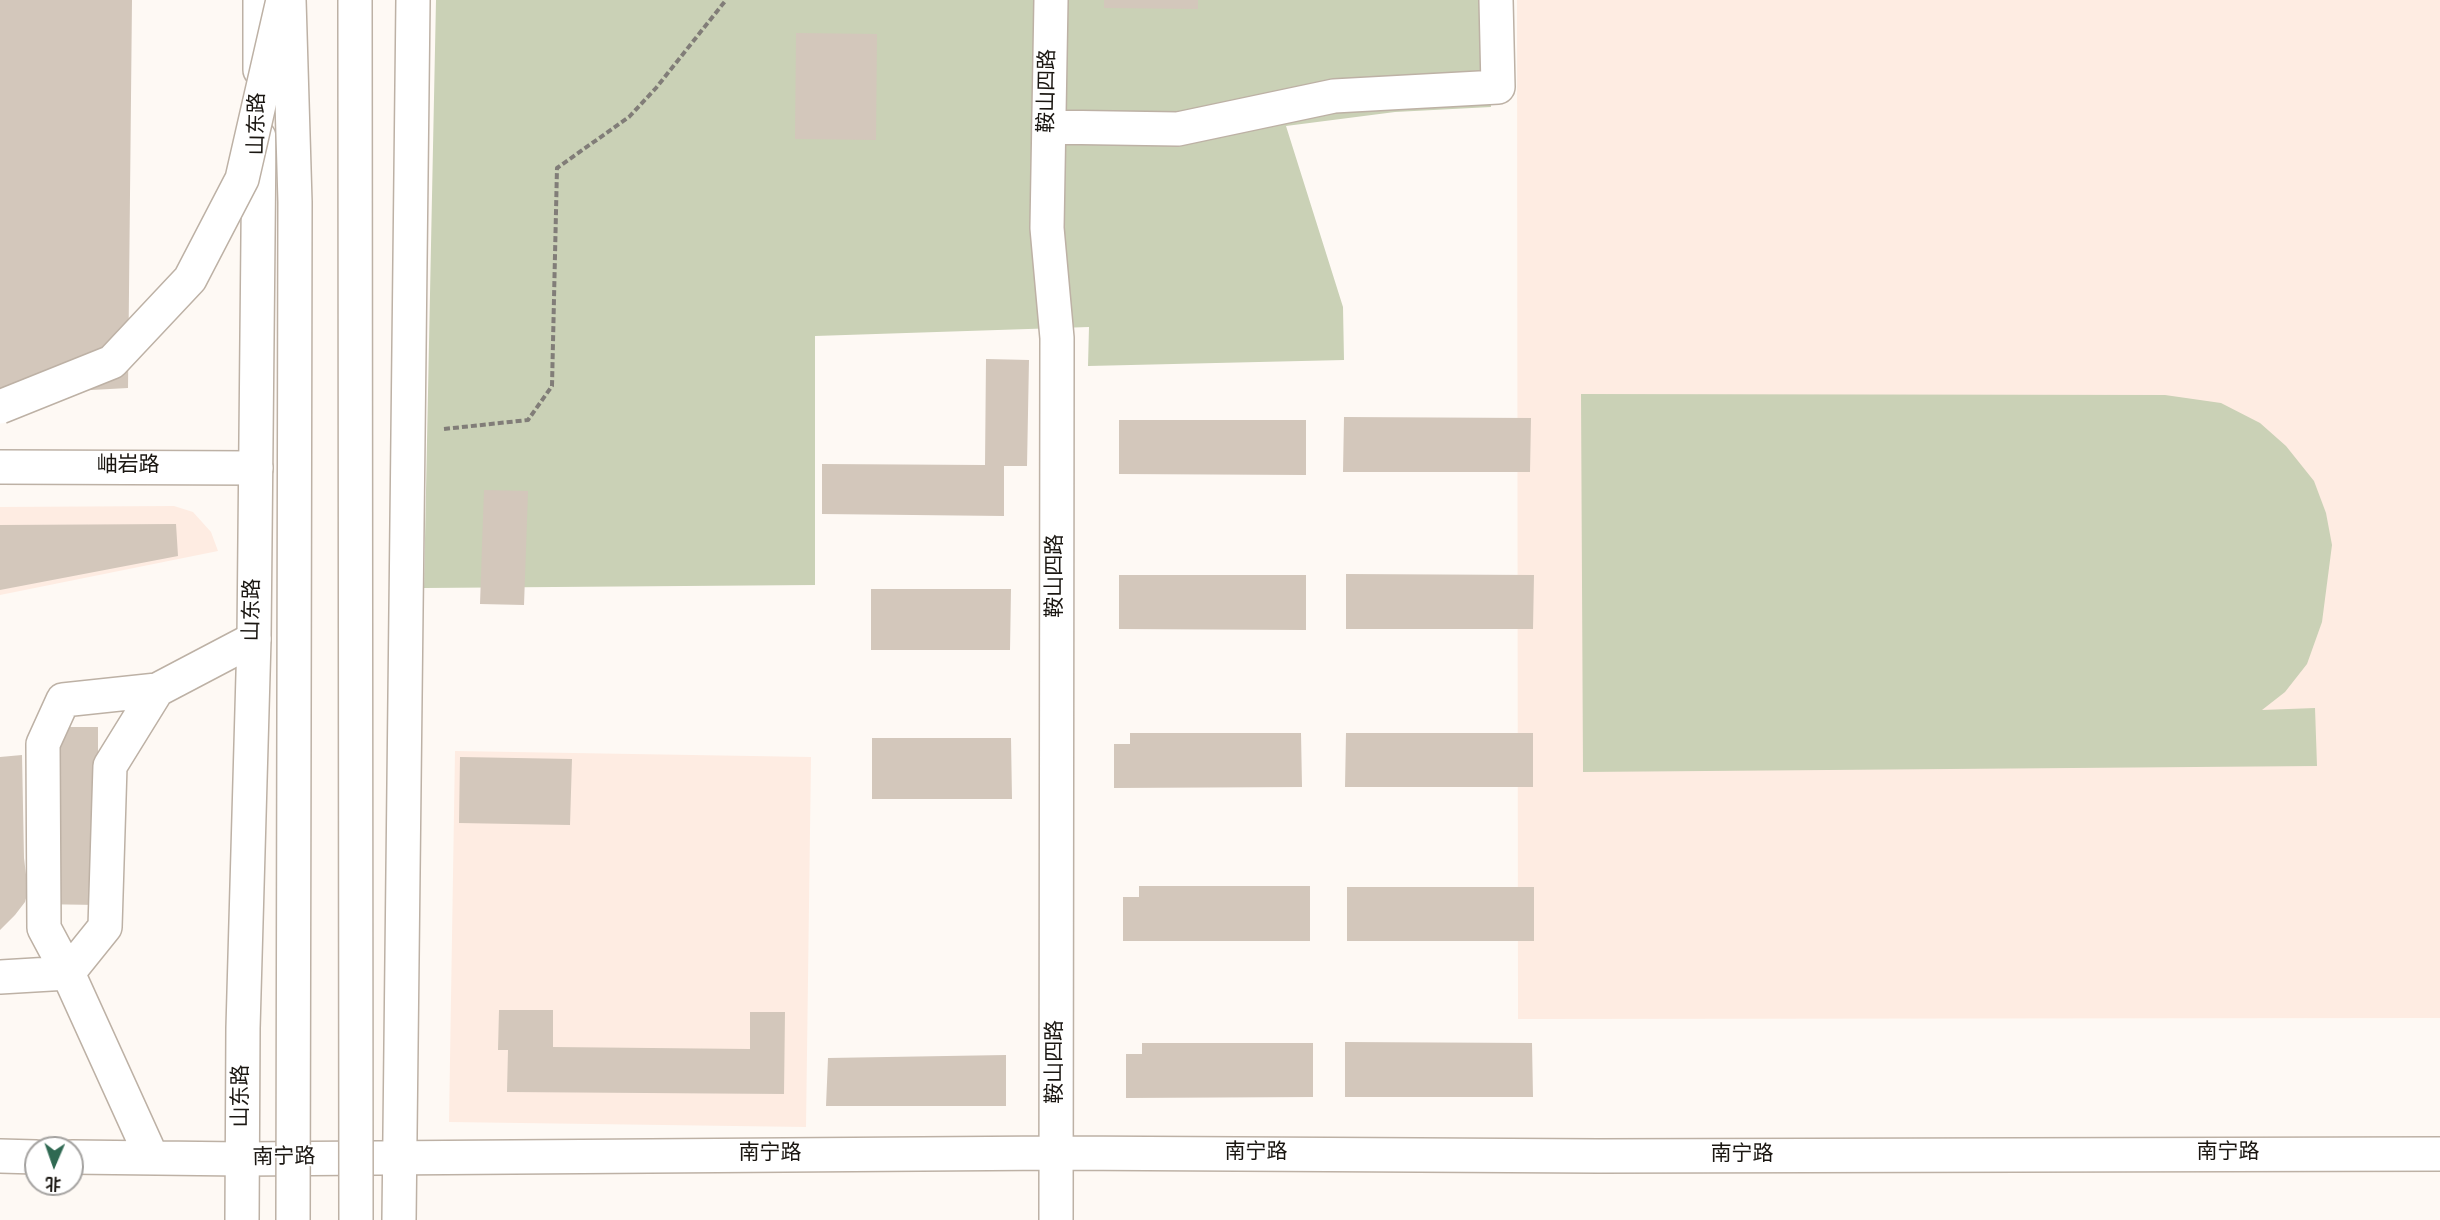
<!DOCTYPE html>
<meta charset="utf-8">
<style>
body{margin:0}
#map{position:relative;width:2440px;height:1220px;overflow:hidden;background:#fef9f4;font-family:Overpass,"Noto Sans SC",sans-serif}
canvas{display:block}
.north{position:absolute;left:24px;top:1136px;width:60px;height:60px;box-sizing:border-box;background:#fff;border:2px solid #a4a2a0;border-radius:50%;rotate:182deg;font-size:16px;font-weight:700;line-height:24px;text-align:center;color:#1b1712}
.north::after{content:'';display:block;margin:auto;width:21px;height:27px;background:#2f6952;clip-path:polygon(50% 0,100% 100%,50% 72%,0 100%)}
</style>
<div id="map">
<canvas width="2440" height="1220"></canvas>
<div class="north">北</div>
</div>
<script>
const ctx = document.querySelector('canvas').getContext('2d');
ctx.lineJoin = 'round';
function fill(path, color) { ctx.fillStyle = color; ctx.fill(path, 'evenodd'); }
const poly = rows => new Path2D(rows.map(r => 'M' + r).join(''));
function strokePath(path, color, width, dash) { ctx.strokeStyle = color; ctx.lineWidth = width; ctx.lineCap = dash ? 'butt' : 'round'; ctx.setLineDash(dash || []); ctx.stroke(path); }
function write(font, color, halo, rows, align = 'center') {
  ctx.font = font + ' Overpass,"Noto Sans SC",sans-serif'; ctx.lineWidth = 4.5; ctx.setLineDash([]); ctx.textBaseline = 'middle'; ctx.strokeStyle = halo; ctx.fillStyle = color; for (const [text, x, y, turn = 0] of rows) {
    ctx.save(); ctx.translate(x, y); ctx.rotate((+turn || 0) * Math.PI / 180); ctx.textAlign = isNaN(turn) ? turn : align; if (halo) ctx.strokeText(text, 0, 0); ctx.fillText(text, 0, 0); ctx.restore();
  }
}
const education = poly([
 [1517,0,2440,0,2440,1018,1518,1019],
 [174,506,193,512,211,532,218,551,0,595,0,507],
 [455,751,811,757,806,1127,449,1122]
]);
const green = poly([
 [436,0,1487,0,1491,107,1395,112,1286,126,1343,307,1344,360,1088,366,1089,327,815,336,815,585,424,588],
 [1581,394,2165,395,2221,403,2260,423,2286,446,2314,481,2326,513,2332,545,2322,622,2307,664,2285,692,2262,710,2315,708,2317,766,1583,772]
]);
const building = poly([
 [0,0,132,0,128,388,0,395],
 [1104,0,1198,0,1198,9,1104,8],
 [796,33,877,34,876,140,795,139],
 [986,359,1029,360,1027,466,1004,466,1004,516,822,514,822,464,985,465],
 [1344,417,1531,418,1530,472,1343,472],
 [1119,420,1306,420,1306,475,1119,474],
 [484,490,528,491,524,605,480,604],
 [176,524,178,556,0,590,0,525],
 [1346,574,1534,575,1533,629,1346,629],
 [1119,575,1306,575,1306,630,1119,629],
 [871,589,1011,589,1010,650,871,650],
 [31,727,98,727,98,905,35,904,28,891],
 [1130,733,1301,733,1302,787,1114,788,1114,744,1130,744],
 [1346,733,1533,733,1533,787,1345,787],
 [872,738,1011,738,1012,799,872,799],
 [22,755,24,858,28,891,25,902,15,915,0,930,0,757],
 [460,757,572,759,570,825,459,823],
 [1139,886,1310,886,1310,941,1123,941,1123,897,1139,897],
 [1347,887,1534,887,1534,941,1347,941],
 [499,1010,553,1010,553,1047,750,1049,750,1012,785,1012,784,1094,507,1092,508,1050,498,1050],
 [1345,1042,1532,1043,1533,1097,1345,1097],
 [1142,1043,1313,1043,1313,1097,1126,1098,1126,1054,1142,1054],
 [1006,1055,1006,1106,826,1106,828,1058]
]);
const path = poly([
 [444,429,528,420,552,386,557,168,629,117,656,88,726,0]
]);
const minor = poly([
 [1051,0,1047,228,1057,338,1056,1220],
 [1049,127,1178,129,1334,96,1498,87,1496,0],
 [0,467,256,468],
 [0,977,68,973,44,928,43,744,63,700,157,690],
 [0,1156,36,1157],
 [72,1157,242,1159,1057,1153,1599,1156,2440,1154],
 [152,1158,68,973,105,927,110,766,157,690,254,639]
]);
const major = poly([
 [260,70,260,0],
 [242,1220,243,1028,254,639,259,137],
 [399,1220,413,0]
]);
const majorBridge = poly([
 [289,0,295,202,293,1220],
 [355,0,356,1220]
]);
const highwayBridge = poly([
 [0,407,112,362,190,279,242,179,283,0]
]);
const streetNames = [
 ["鞍山四路",1049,91,-89],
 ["山东路",259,124,-89],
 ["岫岩路",128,467],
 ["鞍山四路",1057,576,-90],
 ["山东路",254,610,-89],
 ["鞍山四路",1057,1062,-90],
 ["山东路",243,1096,-90],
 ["南宁路",1256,1154],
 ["南宁路",2228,1154],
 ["南宁路",770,1155],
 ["南宁路",1742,1156],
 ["南宁路",284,1159,-1]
];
fill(education, '#feece2');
fill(green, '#cad1b6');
fill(building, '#d3c7bb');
strokePath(minor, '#bdb1a5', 36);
strokePath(major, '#bdb1a5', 36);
strokePath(path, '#817d78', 4, [6, 3]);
strokePath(minor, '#fff', 33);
strokePath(major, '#fff', 33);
strokePath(majorBridge, '#bdb1a5', 36, []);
strokePath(highwayBridge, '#bdb1a5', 36, []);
strokePath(majorBridge, '#fff', 33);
strokePath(highwayBridge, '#fff', 33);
write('21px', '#1b1712', '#fff', streetNames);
</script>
